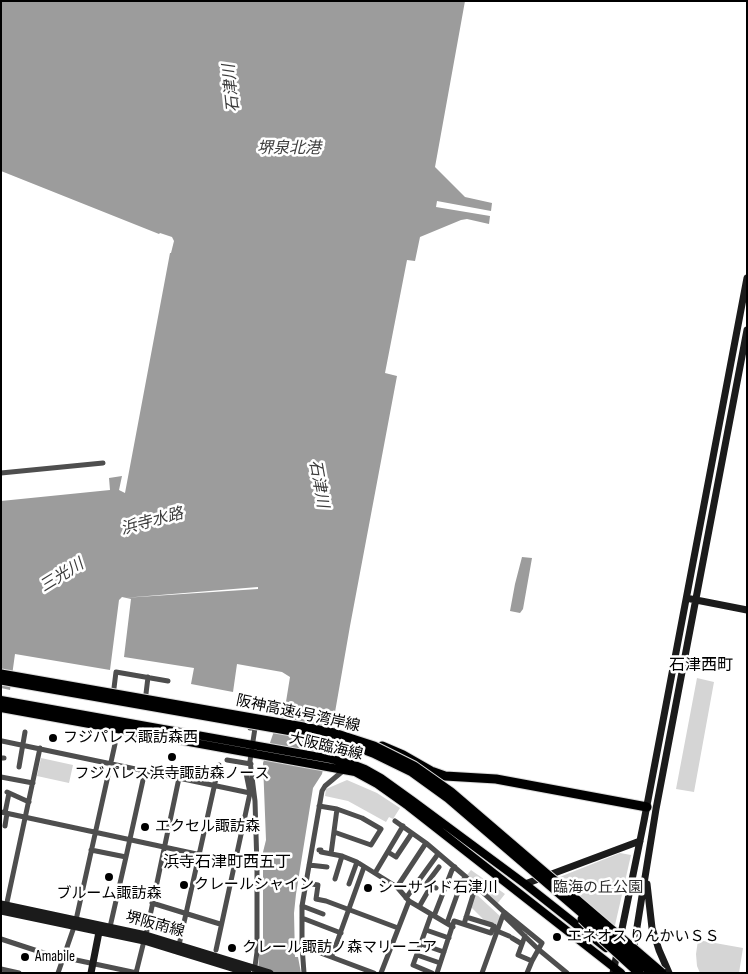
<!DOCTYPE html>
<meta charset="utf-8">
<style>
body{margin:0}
#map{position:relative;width:748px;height:974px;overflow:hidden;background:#fff;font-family:"Sofia Sans Condensed",sans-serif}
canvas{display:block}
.frame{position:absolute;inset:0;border:2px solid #000;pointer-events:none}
</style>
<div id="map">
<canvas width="748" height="974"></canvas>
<div class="frame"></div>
</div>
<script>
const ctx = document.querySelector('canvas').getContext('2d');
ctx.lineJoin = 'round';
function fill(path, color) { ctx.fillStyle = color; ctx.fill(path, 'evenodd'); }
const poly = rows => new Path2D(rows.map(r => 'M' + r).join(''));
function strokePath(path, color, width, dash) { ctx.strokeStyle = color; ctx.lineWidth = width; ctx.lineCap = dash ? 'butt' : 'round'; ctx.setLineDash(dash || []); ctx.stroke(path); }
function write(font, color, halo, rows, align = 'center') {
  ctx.font = font + ' "Sofia Sans Condensed","Noto Sans JP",sans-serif'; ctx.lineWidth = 5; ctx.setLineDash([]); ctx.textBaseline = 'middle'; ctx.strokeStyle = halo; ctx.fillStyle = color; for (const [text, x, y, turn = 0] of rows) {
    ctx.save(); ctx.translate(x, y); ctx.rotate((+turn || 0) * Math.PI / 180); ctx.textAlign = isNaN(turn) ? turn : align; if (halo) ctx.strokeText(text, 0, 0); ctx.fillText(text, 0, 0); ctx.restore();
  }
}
const green = poly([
 [697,678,714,682,694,792,676,789],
 [41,758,73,765,69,783,37,776],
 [347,780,377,793,400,808,393,819,389,817,386,822,348,801,325,796,326,789],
 [620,853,631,855,613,934,552,880],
 [471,870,505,894,497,904,467,875],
 [475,893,501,917,497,927,486,922,471,907],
 [698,940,743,948,739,973,700,973,697,966,696,954]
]);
const water = poly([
 [1,1,465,1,435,167,465,197,492,203,491,211,437,201,436,207,490,216,489,224,467,219,461,220,420,237,415,261,407,260,385,373,397,376,350,626,334,718,322,774,313,788,296,894,294,913,295,957,298,957,301,973,258,973,260,940,263,940,263,852,266,840,263,763,282,708,285,708,290,677,282,672,237,664,233,692,191,684,194,668,124,657,131,599,122,597,119,600,110,670,15,654,10,690,1,688,1,501,110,490,109,478,122,476,119,490,125,493,170,253,171,253,174,241,172,237,160,233,159,234,1,171],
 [522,557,532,558,523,609,520,613,510,611,515,584]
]);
const pier = poly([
 [258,587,258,589,123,598]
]);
const street = poly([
 [1,473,103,463],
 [113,696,116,672,168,681],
 [145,702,148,677],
 [250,728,255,728,250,761,255,801,257,867,257,952,254,973],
 [2,741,250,793],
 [1,758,4,758],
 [227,760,251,764],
 [19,767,25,732],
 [1,777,33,783],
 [7,792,29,802],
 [319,806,337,809,362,818,381,829,371,845,334,832],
 [1,812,257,867],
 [5,813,9,793],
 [395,821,426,843,466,877,504,912,542,943,532,961,527,973],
 [5,826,7,813],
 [91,850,126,857,145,771],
 [319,850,321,850,321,852,342,856,357,862,397,887,409,901,453,927],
 [388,852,396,857,412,833],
 [331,854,337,809],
 [309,865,327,867],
 [375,873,403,826],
 [335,879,342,856],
 [306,883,318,885,316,899,326,901,398,928],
 [349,884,357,862],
 [397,887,426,843],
 [436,888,427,883,439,867],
 [406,898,438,854],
 [152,903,220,924],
 [302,906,323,914],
 [6,907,40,748],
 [419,907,431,886],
 [431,915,413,965,432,973],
 [434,916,452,870,455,867],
 [466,917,492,925,495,928],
 [302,918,341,933],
 [76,920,115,744],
 [447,923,462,881,466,877],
 [464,924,474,892,477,887],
 [110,927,126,857],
 [426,930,449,938],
 [497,931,509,936],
 [146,935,179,778],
 [525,936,518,955,532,961],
 [512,938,522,944],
 [1,939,62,959],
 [421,944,444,952],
 [179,945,219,765],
 [302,946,374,973],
 [216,950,250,793,246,773],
 [417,955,440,963],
 [332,956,364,867],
 [62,957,137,973],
 [1,969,19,973],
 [58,973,74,927],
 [136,973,144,941],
 [304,973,302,946,302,906,322,791,325,786,344,770],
 [381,973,409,901],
 [437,973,454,921,491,933,494,926],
 [482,973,503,915,538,949,567,973]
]);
const secondary = poly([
 [691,599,747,610],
 [525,884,640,841],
 [647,884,652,928,659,950,669,973],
 [1,904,146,935,270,973],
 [1,911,144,941,248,973],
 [633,952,656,809,747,330],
 [91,973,99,932],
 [613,973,644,821,747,278]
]);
const primary = poly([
 [1,700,331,759,352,764,365,769,381,778,413,801,525,884,606,948],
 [1,708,355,772,377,784,408,806,621,973]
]);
const highway = poly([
 [382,746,403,755,431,771,445,776,496,779,647,807]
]);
const rail = poly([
 [1,972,3,973]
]);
const highwayBridge = poly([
 [1,674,309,728,334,733,374,746,414,766,451,792,662,973],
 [1,680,309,734,352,745,373,753,412,772,448,798,652,973],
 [582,919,605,942,639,973]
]);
const markers = [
 [53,738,5,"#000"],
 [172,757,5,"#000"],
 [145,827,5,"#000"],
 [109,877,5,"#000"],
 [184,885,5,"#000"],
 [368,888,5,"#000"],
 [557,937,5,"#000"],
 [232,948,5,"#000"],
 [25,957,5,"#000"]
];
const streetNames = [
 ["阪神高速4号湾岸線",298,714,12],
 ["大阪臨海線",326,747,13],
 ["堺阪南線",155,925,15]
];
const poiNames = [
 ["フジパレス諏訪森西",63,738],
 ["フジパレス浜寺諏訪森ノース",172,774,"center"],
 ["エクセル諏訪森",155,827],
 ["クレールシャイン",194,885],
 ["シーサイド石津川",378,888],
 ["ブルーム諏訪森",109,894,"center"],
 ["エネオス りんかいＳＳ",567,937],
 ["クレール諏訪ノ森マリーニア",242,948],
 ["Amabile",35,957]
];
const parkNames = [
 ["臨海の丘公園",598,888]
];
const waterNames = [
 ["石津川",232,88,-96],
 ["堺泉北港",289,149],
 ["石津川",318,484,80],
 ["浜寺水路",152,522,-15],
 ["三光川",62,576,-32]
];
const neighbourhoodNames = [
 ["石津西町",701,666],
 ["浜寺石津町西五丁",227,863]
];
fill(green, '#d5d5d5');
fill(water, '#9c9c9c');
fill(pier, '#fff');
strokePath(primary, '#dbdbdb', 10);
strokePath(highway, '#dbdbdb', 11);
strokePath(street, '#4e4e4e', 5);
strokePath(secondary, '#1b1b1b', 7);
strokePath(primary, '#000', 8);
strokePath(highway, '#000', 9);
strokePath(rail, '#000', 1, [8, 2.5, 1, 2.5]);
strokePath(highwayBridge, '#dbdbdb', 11, []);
strokePath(highwayBridge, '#000', 9);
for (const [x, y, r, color] of markers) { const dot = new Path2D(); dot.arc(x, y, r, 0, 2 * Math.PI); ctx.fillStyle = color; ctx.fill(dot); strokePath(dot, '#fff', 2); }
write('15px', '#000', '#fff', streetNames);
write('15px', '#000', '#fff', poiNames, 'left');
write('15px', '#2c2c2c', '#fff', parkNames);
write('italic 16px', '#3d3d3d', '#fff', waterNames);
write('16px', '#000', '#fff', neighbourhoodNames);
</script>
